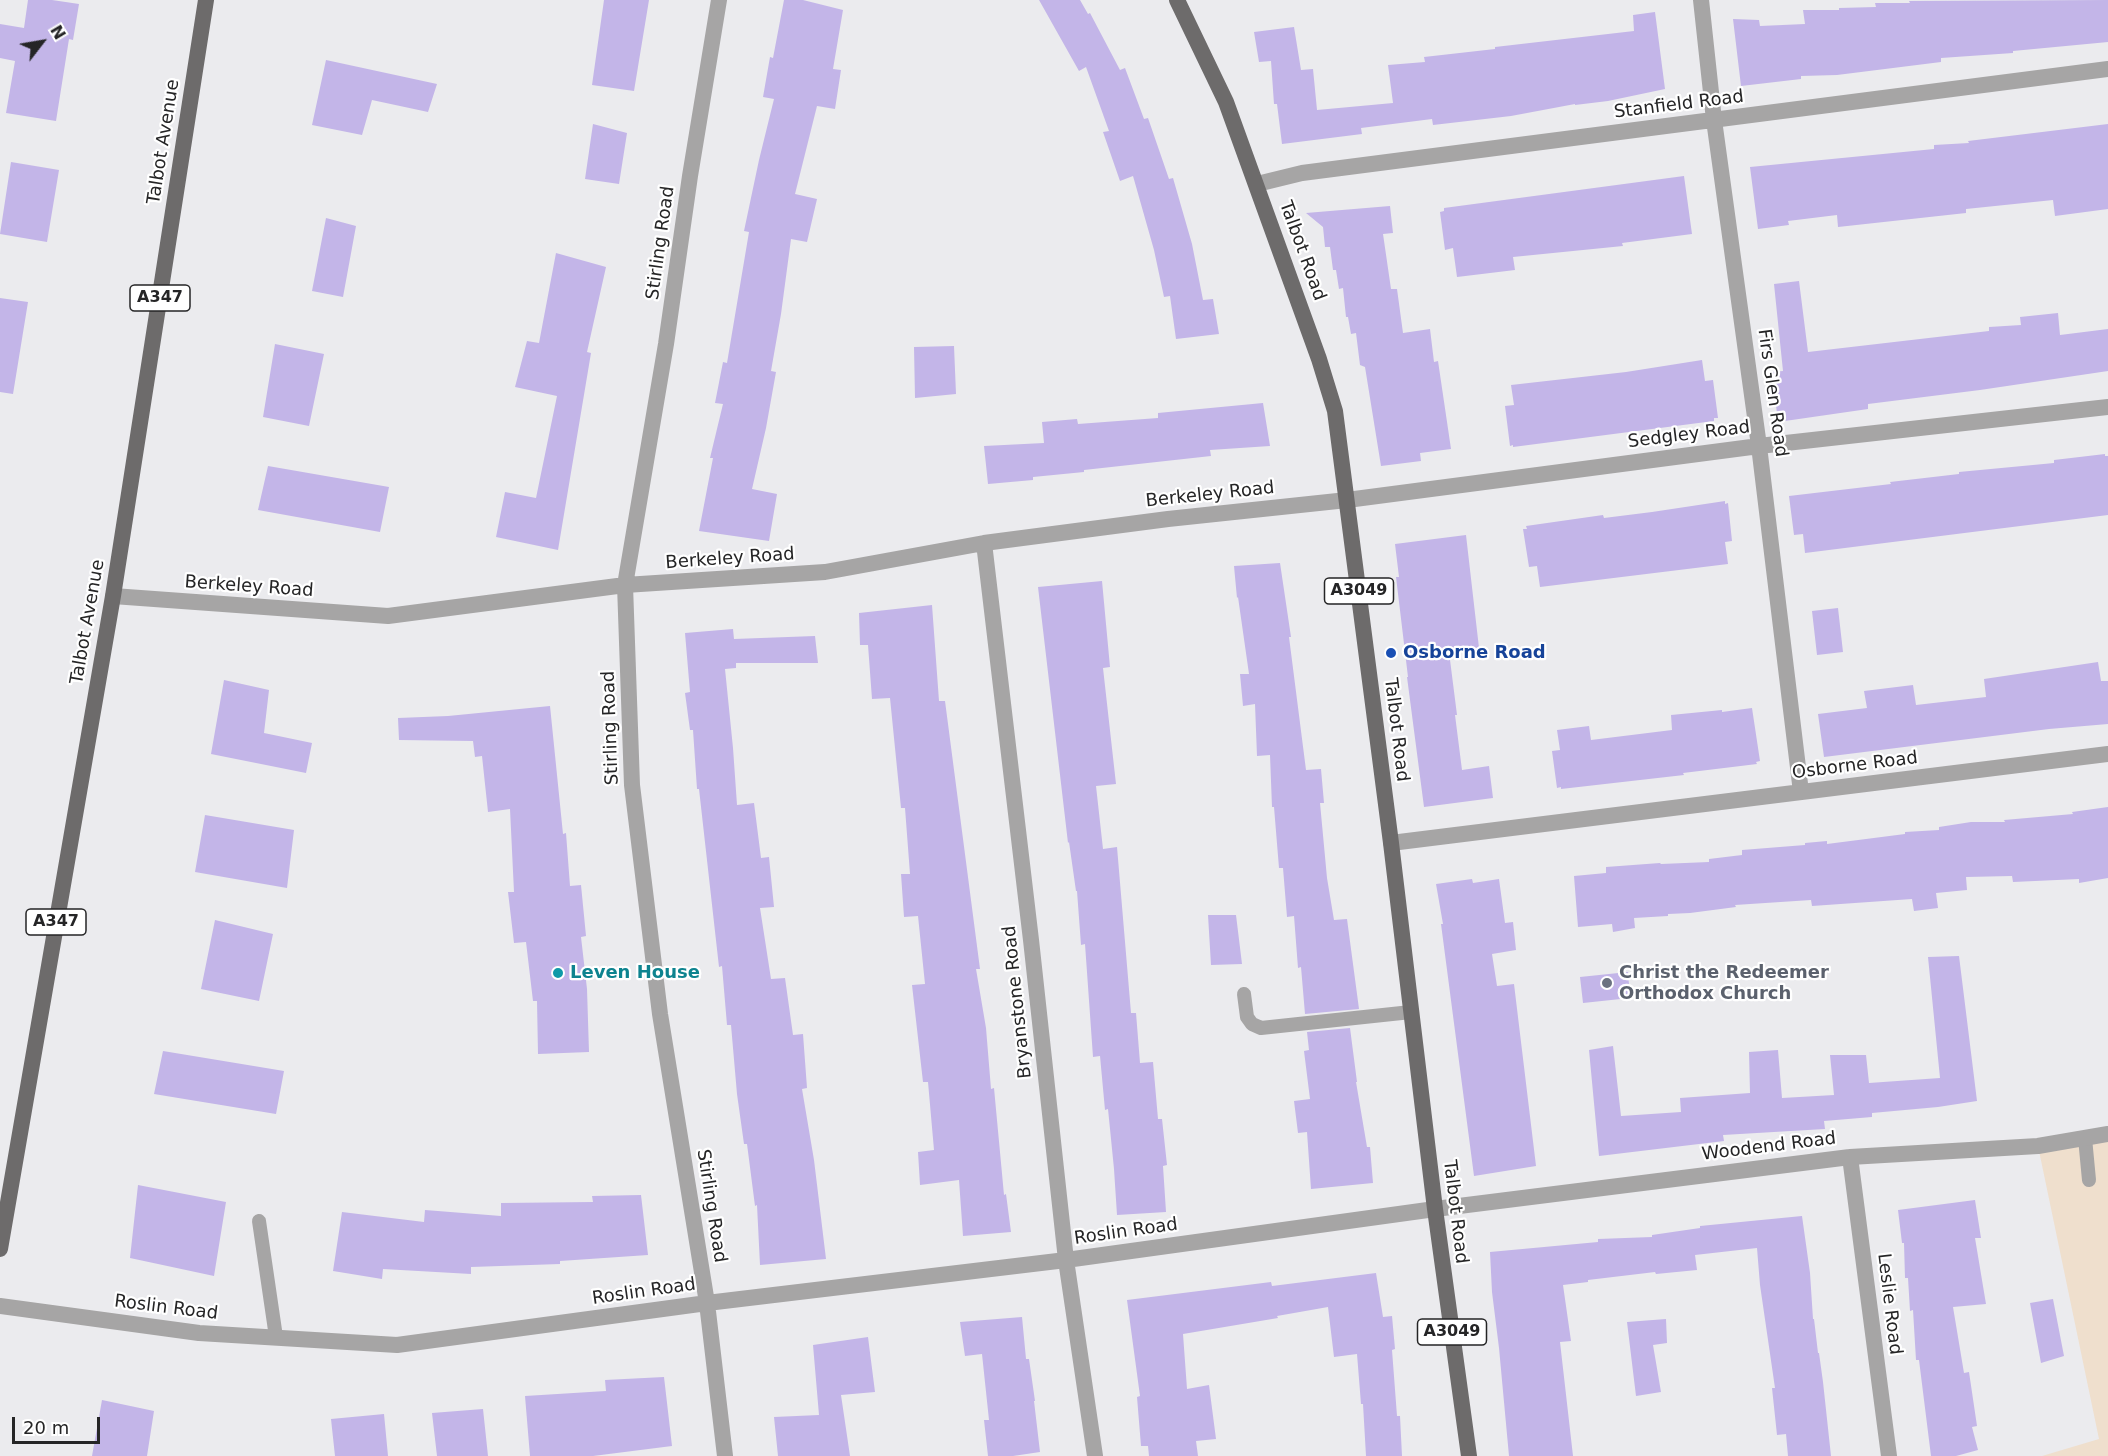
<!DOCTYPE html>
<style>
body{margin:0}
#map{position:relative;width:2108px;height:1456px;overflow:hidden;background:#ebebee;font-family:"DejaVu Sans",sans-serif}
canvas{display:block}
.north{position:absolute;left:12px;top:12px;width:60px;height:60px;-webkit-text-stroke:4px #fff;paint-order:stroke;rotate:59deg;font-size:16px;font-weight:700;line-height:24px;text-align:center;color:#252526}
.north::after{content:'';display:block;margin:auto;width:21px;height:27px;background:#252526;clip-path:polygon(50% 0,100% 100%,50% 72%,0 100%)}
.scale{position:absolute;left:12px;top:1417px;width:88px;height:27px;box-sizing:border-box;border:3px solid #252526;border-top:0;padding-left:8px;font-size:18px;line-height:21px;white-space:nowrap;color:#252526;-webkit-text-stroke:4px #fff;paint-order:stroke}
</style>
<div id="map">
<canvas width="2108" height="1456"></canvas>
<div class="north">N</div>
<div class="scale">20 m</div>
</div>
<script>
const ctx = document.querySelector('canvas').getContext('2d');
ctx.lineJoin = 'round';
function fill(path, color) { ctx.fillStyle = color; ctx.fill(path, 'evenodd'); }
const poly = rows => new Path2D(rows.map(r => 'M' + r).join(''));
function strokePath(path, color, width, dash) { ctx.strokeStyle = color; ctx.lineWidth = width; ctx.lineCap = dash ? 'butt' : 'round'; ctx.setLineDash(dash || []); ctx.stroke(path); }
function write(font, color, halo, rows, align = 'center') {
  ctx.font = font + ' "DejaVu Sans",sans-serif'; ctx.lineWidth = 4.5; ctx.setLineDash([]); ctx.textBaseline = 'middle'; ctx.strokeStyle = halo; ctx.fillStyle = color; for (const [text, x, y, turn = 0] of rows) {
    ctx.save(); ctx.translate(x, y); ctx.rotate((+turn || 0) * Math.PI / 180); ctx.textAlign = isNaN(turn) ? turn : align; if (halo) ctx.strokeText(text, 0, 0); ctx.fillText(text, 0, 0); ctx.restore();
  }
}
const commercial = poly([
 [2108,1134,2108,1456,2042,1456,2099,1439,2038,1146]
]);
const building = poly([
 [28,0,52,0,79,4,73,40,69,39,56,121,6,113,15,61,0,58,0,24,24,28],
 [604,0,649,0,634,91,592,85],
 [784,0,803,0,843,10,833,69,841,70,835,109,817,106,795,194,817,199,807,242,791,239,781,314,771,371,776,372,766,428,752,489,777,494,769,541,699,531,713,458,710,458,723,404,715,403,723,362,727,363,749,232,744,231,759,160,774,99,763,97,770,57,773,58],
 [1039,0,1080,0,1088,14,1090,13,1120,70,1125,68,1144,119,1148,118,1169,179,1173,178,1192,244,1203,300,1213,299,1219,334,1176,339,1170,296,1164,297,1154,250,1133,176,1120,181,1103,132,1109,131,1086,67,1079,71],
 [2108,0,2108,42,2013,51,2013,53,1941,58,1941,62,1837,75,1801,76,1801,79,1741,86,1733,19,1759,20,1760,26,1805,24,1803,10,1839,10,1839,8,1876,7,1875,3,1910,3,1909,1],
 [1655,12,1665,89,1608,101,1575,105,1575,104,1511,116,1433,125,1432,119,1361,128,1362,134,1282,144,1277,104,1274,104,1271,61,1259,62,1254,32,1294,27,1301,70,1313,69,1317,110,1393,103,1388,65,1425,62,1424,57,1495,49,1495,47,1634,31,1633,15],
 [326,60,437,84,428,112,372,100,362,135,312,125],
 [593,124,627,133,619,184,585,179],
 [2108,124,2108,209,2055,216,2053,200,1966,209,1966,213,1838,227,1837,215,1788,221,1789,225,1758,229,1750,167,1934,149,1934,145,1969,143,1968,141],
 [11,162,59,170,47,242,0,234],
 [1684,176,1692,234,1622,243,1623,246,1513,257,1515,270,1457,277,1453,248,1445,250,1440,212,1444,211,1444,208],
 [1390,206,1393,233,1383,234,1391,289,1397,289,1403,333,1430,329,1434,362,1438,361,1451,449,1420,453,1421,461,1381,466,1365,367,1360,365,1356,333,1351,334,1348,317,1346,317,1343,288,1339,289,1336,270,1333,270,1330,247,1325,247,1323,227,1306,213],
 [326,218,356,226,343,297,312,291],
 [556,253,606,267,587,352,591,353,558,550,496,537,505,492,536,498,557,396,515,387,527,341,539,343],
 [1799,281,1808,352,1989,331,1989,327,2021,325,2020,317,2058,313,2060,335,2108,329,2108,371,1980,390,1868,404,1868,409,1778,422,1772,372,1783,371,1774,284],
 [0,298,28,302,13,394,0,392],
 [275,344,324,354,309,426,263,417],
 [954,346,956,394,915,398,914,347],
 [1702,360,1705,381,1713,380,1718,418,1714,418,1714,421,1513,447,1513,445,1510,446,1505,406,1514,405,1511,385,1626,372],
 [1263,403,1270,446,1210,450,1211,456,1084,470,1084,472,1033,477,1033,480,988,484,984,446,1044,443,1042,422,1077,419,1078,424,1158,418,1158,413],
 [2105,454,2105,456,2108,456,2108,515,1805,553,1803,534,1794,535,1789,496,1891,484,1890,482,1959,474,1959,472,2054,463,2054,460],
 [268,466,389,487,380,532,258,510],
 [1725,501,1725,504,1728,503,1732,541,1725,542,1728,564,1540,587,1537,566,1529,567,1523,529,1527,529,1526,526,1603,515,1604,518,1652,512],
 [1466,535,1479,648,1449,652,1457,715,1455,715,1462,770,1489,766,1493,798,1424,807,1407,677,1408,677,1396,577,1399,577,1395,544],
 [1280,563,1291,637,1289,637,1306,770,1321,769,1324,803,1320,803,1327,878,1334,920,1347,919,1359,1009,1305,1014,1301,967,1298,968,1294,916,1287,917,1283,868,1279,868,1274,807,1272,807,1270,755,1257,756,1255,704,1243,706,1240,674,1249,674,1238,597,1237,598,1234,566],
 [1102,581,1110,667,1103,668,1116,784,1096,786,1103,849,1117,847,1131,1013,1136,1013,1140,1063,1153,1062,1158,1119,1162,1119,1167,1165,1163,1166,1166,1212,1117,1215,1114,1169,1108,1109,1105,1110,1100,1056,1093,1057,1085,944,1081,945,1077,891,1076,891,1069,842,1068,843,1038,587],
 [932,605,939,701,945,701,980,969,976,969,986,1028,991,1089,994,1088,1004,1195,1006,1194,1011,1232,963,1236,959,1180,920,1185,918,1152,934,1150,928,1082,923,1082,912,985,925,984,918,916,904,917,901,874,910,874,905,808,901,808,890,698,872,699,868,645,860,645,859,613],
 [1838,608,1843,652,1817,655,1812,611],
 [733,629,734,639,815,636,818,663,736,663,736,668,725,669,733,748,737,805,754,803,761,858,769,857,774,907,760,908,771,979,785,978,793,1035,803,1034,807,1088,802,1089,814,1160,826,1259,760,1265,757,1205,755,1206,747,1144,744,1144,737,1094,731,1025,727,1025,722,966,719,967,699,789,697,789,693,730,690,730,685,693,690,692,685,633],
 [2098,662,2101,681,2108,681,2108,724,2049,729,1824,757,1818,714,1867,708,1864,691,1913,685,1916,705,1986,697,1984,679],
 [224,680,269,690,264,733,312,743,306,773,211,754],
 [550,706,563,834,566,833,570,886,581,885,586,936,581,937,587,989,589,1052,538,1054,537,1001,533,1001,526,942,514,943,508,892,514,892,510,809,488,812,482,756,475,757,473,741,399,740,398,718,448,716],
 [1752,708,1760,761,1756,762,1757,764,1683,773,1684,775,1561,789,1561,787,1557,788,1552,751,1560,750,1557,730,1589,726,1591,740,1672,730,1671,715,1722,710,1722,712],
 [2108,807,2108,878,2079,883,2079,879,2013,882,2012,876,1966,877,1967,890,1936,893,1938,908,1914,911,1912,899,1812,906,1811,900,1735,905,1736,907,1690,913,1668,914,1668,916,1634,918,1635,928,1613,932,1612,924,1578,927,1574,876,1606,873,1606,867,1660,863,1661,864,1709,862,1709,859,1742,855,1742,850,1805,845,1805,843,1827,841,1827,844,1905,834,1905,832,1939,830,1939,827,1971,822,2005,822,2004,820,2073,814,2072,812],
 [205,815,294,830,287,888,195,872],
 [1472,879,1473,883,1499,879,1505,923,1513,922,1516,950,1492,954,1497,986,1514,984,1536,1166,1474,1176,1441,924,1443,924,1436,884],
 [1208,915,1236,915,1242,964,1211,965],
 [215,920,273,934,259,1001,201,989],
 [1959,956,1977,1101,1938,1107,1872,1113,1872,1117,1824,1121,1825,1129,1723,1135,1724,1141,1599,1156,1589,1050,1613,1046,1621,1116,1681,1112,1680,1098,1750,1093,1749,1052,1778,1050,1782,1098,1834,1095,1830,1055,1866,1055,1869,1083,1940,1078,1928,957],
 [1628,972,1630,998,1583,1003,1580,977],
 [1350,1028,1357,1082,1356,1082,1367,1147,1370,1147,1373,1183,1311,1189,1307,1132,1298,1133,1294,1101,1310,1099,1304,1051,1309,1050,1307,1032],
 [163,1051,284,1071,276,1114,154,1094],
 [138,1185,226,1202,214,1276,130,1258],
 [641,1195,648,1255,560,1261,560,1264,471,1267,471,1274,383,1269,382,1279,333,1271,342,1212,424,1222,425,1210,501,1216,501,1203,593,1202,592,1196],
 [1975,1200,1981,1238,1975,1238,1986,1304,1953,1307,1964,1373,1969,1372,1977,1426,1972,1427,1978,1450,1956,1456,1931,1456,1919,1360,1916,1360,1913,1310,1910,1311,1908,1278,1905,1278,1904,1243,1902,1243,1898,1210],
 [1802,1216,1810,1273,1813,1319,1814,1319,1818,1353,1819,1353,1823,1382,1831,1456,1788,1456,1786,1434,1777,1435,1772,1388,1775,1388,1760,1285,1757,1248,1695,1255,1697,1270,1656,1274,1655,1272,1588,1280,1588,1282,1563,1285,1571,1341,1560,1342,1573,1456,1509,1456,1499,1348,1492,1292,1490,1252,1598,1242,1598,1239,1652,1237,1652,1235,1700,1228,1700,1226],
 [1376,1273,1383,1317,1392,1316,1395,1349,1392,1350,1397,1416,1400,1416,1402,1456,1366,1456,1363,1404,1361,1404,1357,1354,1334,1357,1328,1307,1277,1316,1278,1318,1183,1334,1187,1389,1209,1385,1216,1439,1196,1441,1198,1456,1149,1456,1148,1446,1141,1446,1137,1397,1140,1396,1127,1300,1271,1282,1272,1286],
 [2053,1299,2064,1356,2041,1363,2030,1303],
 [1022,1317,1026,1359,1029,1359,1035,1401,1034,1401,1040,1452,1013,1456,988,1456,984,1420,989,1420,982,1354,965,1356,960,1322],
 [1666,1319,1667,1343,1653,1345,1661,1392,1636,1396,1627,1322],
 [868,1337,875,1392,841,1395,850,1456,778,1456,774,1417,819,1415,813,1345],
 [664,1377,672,1446,593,1456,530,1456,525,1396,606,1391,605,1380],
 [102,1400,154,1411,147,1456,92,1456],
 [483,1409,488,1456,437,1456,432,1413],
 [384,1414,388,1456,335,1456,331,1419]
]);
const service = poly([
 [1244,994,1247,1017,1252,1024,1261,1028,1411,1012],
 [2085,1138,2089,1180],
 [259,1221,276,1337]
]);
const minor = poly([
 [719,0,690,176,666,344,625,585,632,785,660,1014,707,1303,725,1456],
 [1701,0,1714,120,1759,446,1801,792],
 [1257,184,1302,173,2108,69],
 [984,543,1031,940,1066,1260,1095,1456],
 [113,596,388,616,625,585,825,572,984,543,1168,519,1347,500,1759,446,2108,407],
 [1391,843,2108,754],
 [1850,1157,1889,1456],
 [0,1306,199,1333,397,1345,707,1303,1066,1260,1435,1209,1850,1157,2038,1146,2108,1134]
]);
const primary = poly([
 [1177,0,1226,102,1319,359,1335,411,1391,843,1435,1209,1469,1456],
 [0,1249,113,596,206,0]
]);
const markers = [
 [1391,653,6,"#1a4fb4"],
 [558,973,6,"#0f9aa8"],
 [1607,983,6,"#6b7280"]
];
const shields = [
 [160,298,60],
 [1359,591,69],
 [56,922,60],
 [1452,1332,69]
];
const shieldNames = [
 ["A347",160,298],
 ["A3049",1359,591],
 ["A347",56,922],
 ["A3049",1452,1332]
];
const streetNames = [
 ["Stanfield Road",1679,105,-7],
 ["Talbot Avenue",164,142,-81],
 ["Stirling Road",661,243,-82],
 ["Talbot Road",1302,251,70],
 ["Firs Glen Road",1772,393,82],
 ["Sedgley Road",1689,435,-7],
 ["Berkeley Road",1210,495,-6],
 ["Berkeley Road",730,559,-4],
 ["Berkeley Road",249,587,4],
 ["Talbot Avenue",88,622,-80],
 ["Stirling Road",611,728,-92],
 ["Talbot Road",1396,730,83],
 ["Osborne Road",1855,766,-7],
 ["Bryanstone Road",1018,1002,-96],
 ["Woodend Road",1769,1147,-7],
 ["Stirling Road",711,1206,81],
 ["Talbot Road",1455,1212,83],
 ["Roslin Road",1126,1232,-8],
 ["Roslin Road",644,1292,-8],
 ["Leslie Road",1889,1304,83],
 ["Roslin Road",166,1308,7]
];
const transitNames = [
 ["Osborne Road",1403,653]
];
const cultureNames = [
 ["Leven House",570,973]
];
const worshipNames = [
 ["Christ the Redeemer",1619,973],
 ["Orthodox Church",1619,994]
];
fill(commercial, '#efdfcd');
fill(building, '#c3b5e8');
strokePath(service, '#a6a5a5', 14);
strokePath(minor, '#a6a5a5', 16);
strokePath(primary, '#6d6b6b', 16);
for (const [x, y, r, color] of markers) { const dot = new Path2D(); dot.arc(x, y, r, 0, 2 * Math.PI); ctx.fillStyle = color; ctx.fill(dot); strokePath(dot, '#fff', 2); }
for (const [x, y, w] of shields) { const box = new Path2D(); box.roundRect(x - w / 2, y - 13, w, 26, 4.5); ctx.fillStyle = '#fff'; ctx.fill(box); strokePath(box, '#252526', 1.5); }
write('bold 16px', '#252526', null, shieldNames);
write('18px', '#252526', '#fff', streetNames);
write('bold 18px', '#164399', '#fff', transitNames, 'left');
write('bold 18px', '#0d838f', '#fff', cultureNames, 'left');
write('bold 18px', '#5b616d', '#fff', worshipNames, 'left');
</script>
